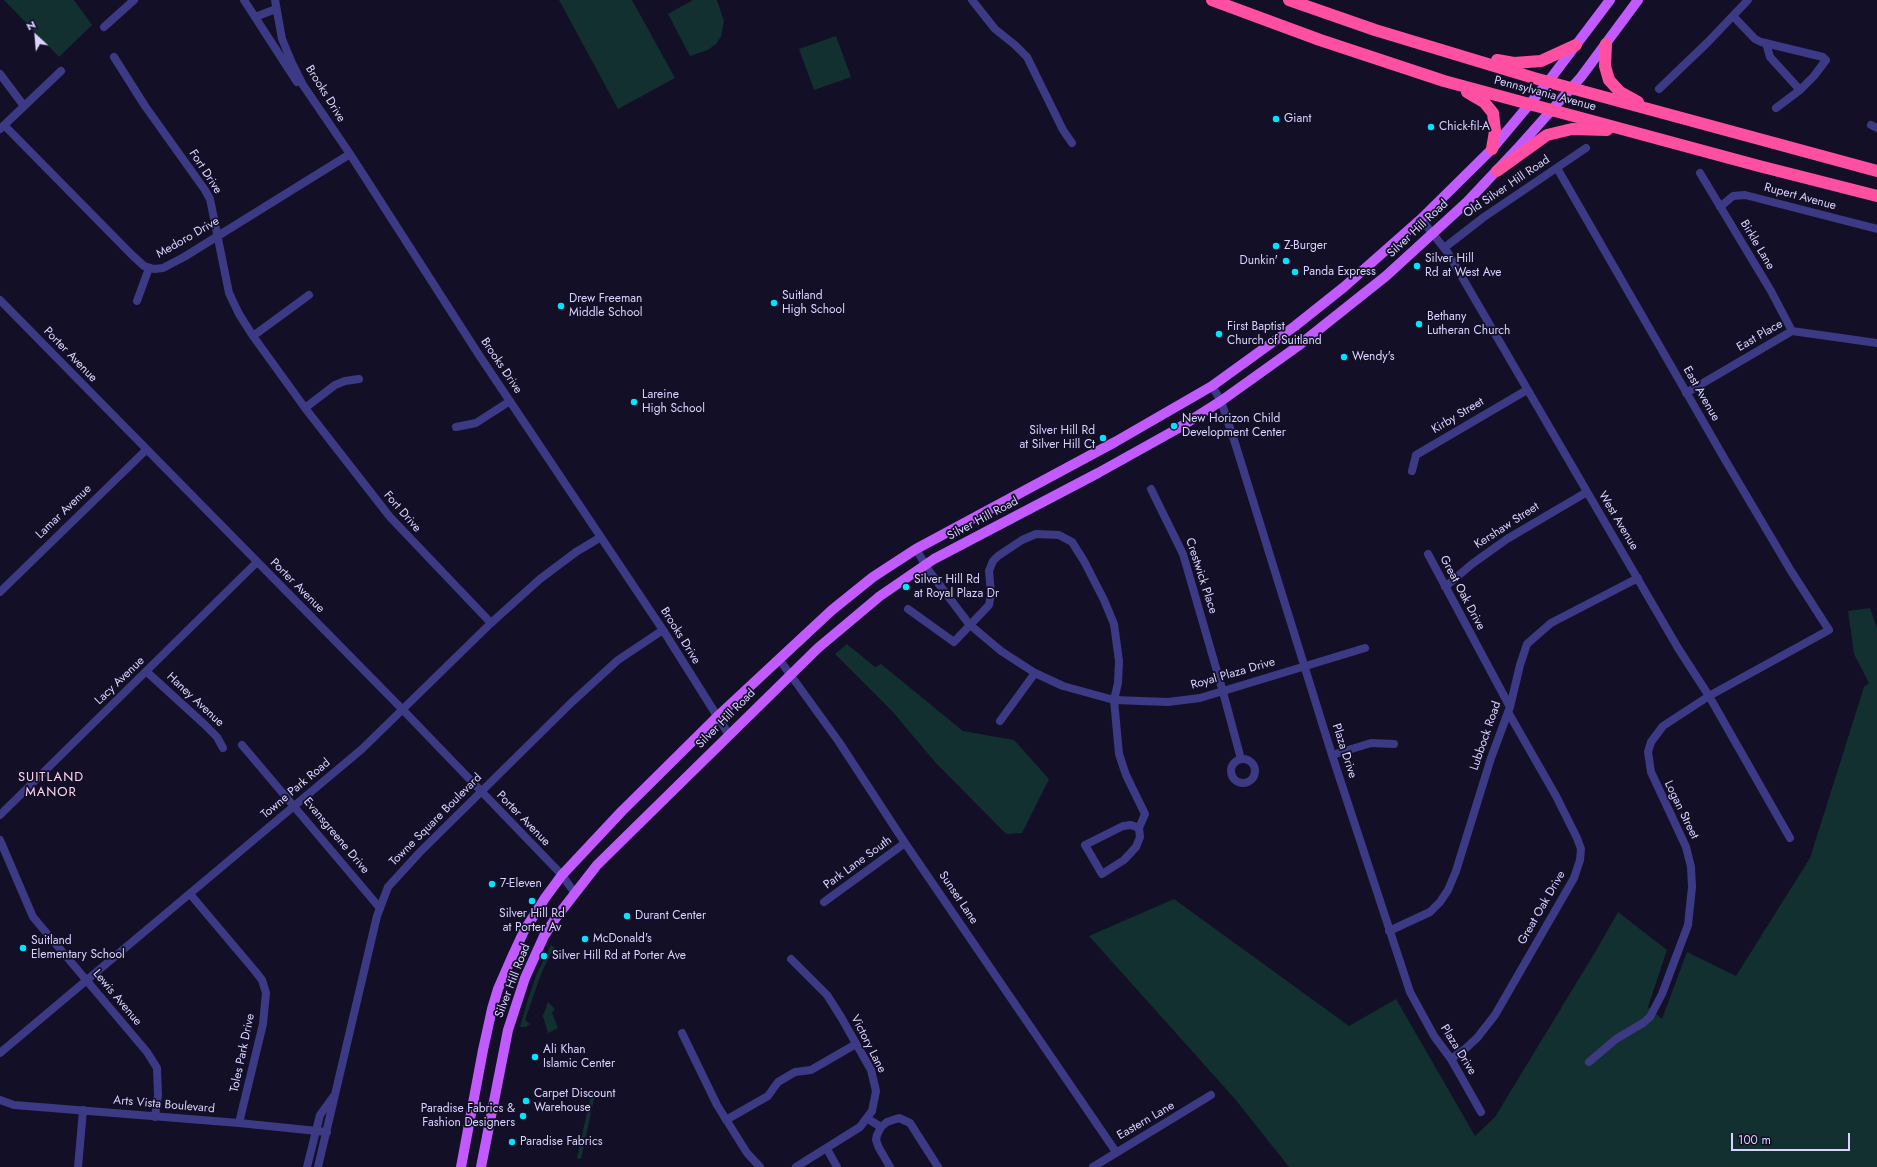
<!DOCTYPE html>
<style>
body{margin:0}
#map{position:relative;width:1877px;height:1167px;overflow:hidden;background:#130f26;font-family:Jost,sans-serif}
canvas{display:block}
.north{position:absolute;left:16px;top:16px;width:40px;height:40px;-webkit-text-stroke:3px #130f26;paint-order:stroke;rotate:334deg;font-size:11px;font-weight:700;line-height:16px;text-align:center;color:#d9d4ff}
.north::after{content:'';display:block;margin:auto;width:14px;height:18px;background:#d9d4ff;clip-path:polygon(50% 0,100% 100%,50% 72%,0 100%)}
.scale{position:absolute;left:1731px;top:1133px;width:119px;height:18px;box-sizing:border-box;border:2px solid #d9d4ff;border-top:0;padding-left:5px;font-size:12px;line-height:14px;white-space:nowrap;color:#d9d4ff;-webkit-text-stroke:3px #130f26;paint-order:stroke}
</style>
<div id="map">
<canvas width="1877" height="1167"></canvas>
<div class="north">N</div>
<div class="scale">100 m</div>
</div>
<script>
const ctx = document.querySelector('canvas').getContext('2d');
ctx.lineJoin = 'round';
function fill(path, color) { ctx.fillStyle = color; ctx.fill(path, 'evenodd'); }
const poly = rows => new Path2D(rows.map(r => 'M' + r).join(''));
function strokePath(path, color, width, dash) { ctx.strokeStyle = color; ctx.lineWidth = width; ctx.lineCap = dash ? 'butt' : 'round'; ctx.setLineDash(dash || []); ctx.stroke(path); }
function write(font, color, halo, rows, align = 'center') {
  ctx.font = font + ' Jost,sans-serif'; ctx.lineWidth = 3.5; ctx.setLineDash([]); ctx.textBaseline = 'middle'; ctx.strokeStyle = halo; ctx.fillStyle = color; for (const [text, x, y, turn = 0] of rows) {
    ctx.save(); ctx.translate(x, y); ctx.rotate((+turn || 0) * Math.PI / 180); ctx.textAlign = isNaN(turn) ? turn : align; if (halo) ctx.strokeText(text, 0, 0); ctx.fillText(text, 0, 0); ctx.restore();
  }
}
const green = poly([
 [4,0,74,0,92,25,59,57],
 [559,0,632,0,675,78,618,109],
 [693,0,717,0,724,21,721,37,716,44,708,50,690,56,668,14],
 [836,36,851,77,814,90,799,49],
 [1870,608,1877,628,1877,1167,1289,1167,1235,1099,1089,936,1174,899,1349,1026,1396,999,1475,1136,1495,1117,1597,949,1618,912,1667,950,1648,1007,1662,1019,1687,952,1736,976,1810,858,1864,687,1869,683,1854,654,1848,611],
 [847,644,875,667,881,664,963,731,1014,740,1049,779,1022,833,1006,834,935,762,892,711,835,654],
 [551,945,560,952,556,954,551,953,541,974,525,1020,530,1024,526,1027,520,1027,528,999,537,973],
 [548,1002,555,1009,552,1013,558,1028,548,1033,543,1016],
 [592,1090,596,1090,581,1159,577,1158]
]);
const minor = poly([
 [244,0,297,82],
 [275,0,282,39,292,63,303,85,350,154,479,355,663,630,729,735],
 [972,0,995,29,1015,45,1027,57,1063,130,1072,143],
 [1733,16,1755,39,1761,42,1823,57,1826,60,1814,76,1800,90,1776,108],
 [255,17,276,9],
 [104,27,134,0],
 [1766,43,1770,57,1800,90],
 [114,57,145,106,205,190,210,199,229,293,239,314,253,336,305,408,390,517,491,623],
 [0,74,24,106],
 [1659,89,1708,42,1748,0],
 [4,125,132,255,144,266,154,269,163,268,184,257,350,154],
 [1871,125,1877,128],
 [0,129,61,71],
 [1557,168,1727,463,1791,571,1829,630,1709,696,1663,726,1651,742,1648,752,1651,772,1686,847,1691,867,1692,887,1688,925,1662,994,1650,1017,1643,1023,1616,1039,1589,1062],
 [1700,173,1771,291,1792,331],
 [1720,207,1733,196,1745,195,1877,229],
 [1421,219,1448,253,1678,648,1709,696,1790,838],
 [1444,248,1484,217,1586,148],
 [0,300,403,710,562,875,574,892],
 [137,301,149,268],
 [253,336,309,295],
 [1212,386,1221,401,1235,443,1332,755,1410,992,1434,1036,1451,1059,1481,1112],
 [1686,393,1792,331,1877,343],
 [305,408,335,385,345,381,359,379],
 [456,427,476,423,510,401],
 [1412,471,1416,455,1527,390],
 [1151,489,1183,554,1223,692,1241,759],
 [916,549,929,571,969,624,1001,651,1035,673,1063,686,1114,700,1168,702,1200,698,1365,648],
 [1428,554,1510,707],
 [1445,587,1472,564,1507,539,1587,492],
 [0,592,146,450],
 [908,609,954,642,989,605,991,594,989,571,993,561,998,556,1022,540,1036,534,1059,535,1072,542,1084,561,1104,600,1114,624,1119,661,1118,683,1114,700,1119,754,1126,775,1145,814,1139,828,1140,837,1136,847,1124,860,1102,874,1085,845,1123,826,1131,825,1139,828],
 [779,659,839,742,905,843,1116,1152],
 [147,672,204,724,217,737,223,748],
 [1000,721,1035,673],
 [242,745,379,907],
 [1332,755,1371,743,1394,744],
 '1231 771a12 12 0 1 1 24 0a12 12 0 1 1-24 0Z',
 [0,815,256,563],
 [0,840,33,917,147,1052,157,1068,158,1095,155,1117],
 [190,894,255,971,262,980,266,993,263,1024,239,1123],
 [824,902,905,843],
 [1389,931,1430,912,1440,902,1448,890,1456,871,1491,758,1510,707,1520,665,1527,644,1551,623,1638,578],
 [791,959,827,995,841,1017,871,1070,876,1091,872,1111,860,1127,796,1167],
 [682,1033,717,1105,747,1153,760,1167],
 [0,1053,362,749,491,623,540,579,576,552,601,537],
 [1451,1059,1465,1049,1477,1038,1495,1015,1574,878,1580,860,1581,849,1577,838,1556,796,1508,712],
 [0,1100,14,1105,239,1123,327,1132],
 [868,1119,881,1127],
 [726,1120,768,1096,778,1082,795,1072,811,1070,856,1044],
 [827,1149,837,1167],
 [78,1167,83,1110],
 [307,1167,320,1115,333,1097],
 [318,1167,377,916,388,887,420,852,572,702,618,660,663,630],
 [890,1167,879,1148,876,1140,877,1135,881,1127,887,1122,899,1118,910,1123,938,1167],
 [1093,1167,1211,1095]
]);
const major = poly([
 [461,1167,483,1050,492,1009,498,989,512,957,524,931,545,898,562,875,622,811,717,717,832,610,873,577,916,549,1115,442,1212,386,1295,326,1344,287,1421,219,1492,149,1548,82,1610,0],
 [481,1167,508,1030,525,978,544,936,555,919,597,865,818,648,880,596,934,559,1098,473,1177,429,1221,401,1298,346,1386,276,1467,202,1517,149,1581,77,1638,0]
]);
const highway = poly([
 [1212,0,1320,40,1444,81,1759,166,1877,196],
 [1289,0,1375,30,1534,78,1877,171],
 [1606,44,1605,66,1609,80,1620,92,1638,102],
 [1497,60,1514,63,1541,61,1576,45],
 [1467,92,1484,102,1493,113,1495,131,1492,149],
 [1497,171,1547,135,1572,129,1607,130]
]);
const markers = [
 [1276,119,4,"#00e5ff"],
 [1431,127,4,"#00e5ff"],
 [1276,246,4,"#00e5ff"],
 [1286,261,4,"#00e5ff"],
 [1417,266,4,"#00e5ff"],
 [1295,272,4,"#00e5ff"],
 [774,303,4,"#00e5ff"],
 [561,306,4,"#00e5ff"],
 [1419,324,4,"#00e5ff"],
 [1219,334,4,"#00e5ff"],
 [1344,357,4,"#00e5ff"],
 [634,402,4,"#00e5ff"],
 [1174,426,4,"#00e5ff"],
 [1103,438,4,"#00e5ff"],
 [906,587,4,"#00e5ff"],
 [492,884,4,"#00e5ff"],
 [532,901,4,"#00e5ff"],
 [627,916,4,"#00e5ff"],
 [585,939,4,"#00e5ff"],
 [23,948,4,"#00e5ff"],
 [544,956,4,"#00e5ff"],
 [535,1057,4,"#00e5ff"],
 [526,1101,4,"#00e5ff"],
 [523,1116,4,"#00e5ff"],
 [512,1142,4,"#00e5ff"]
];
const streetNames = [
 ["Brooks Drive",325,94,58],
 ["Pennsylvania Avenue",1545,94,15],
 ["Fort Drive",205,172,57],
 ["Old Silver Hill Road",1507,187,-34],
 ["Rupert Avenue",1800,197,15],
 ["Silver Hill Road",1418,229,-43],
 ["Medoro Drive",188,238,-30],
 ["Birkle Lane",1757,245,59],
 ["East Place",1760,336,-30],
 ["Porter Avenue",70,355,46],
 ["Brooks Drive",501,366,56],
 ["East Avenue",1701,394,60],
 ["Kirby Street",1458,416,-31],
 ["Lamar Avenue",64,512,-44],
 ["Fort Drive",402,512,49],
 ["Silver Hill Road",983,519,-28],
 ["West Avenue",1618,521,59],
 ["Kershaw Street",1507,526,-33],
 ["Crestwick Place",1201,576,72],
 ["Porter Avenue",297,586,45],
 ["Great Oak Drive",1462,593,62],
 ["Brooks Drive",680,636,58],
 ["Royal Plaza Drive",1233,674,-16],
 ["Lacy Avenue",120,681,-44],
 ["Haney Avenue",195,700,43],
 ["Silver Hill Road",726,719,-45],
 ["Lubbock Road",1486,736,-71],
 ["Plaza Drive",1344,751,72],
 ["Towne Park Road",296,789,-40],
 ["Logan Street",1681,810,64],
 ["Porter Avenue",523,819,46],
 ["Towne Square Boulevard",436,820,-45],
 ["Evansgreene Drive",336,836,50],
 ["Park Lane South",858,863,-36],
 ["Sunset Lane",958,898,56],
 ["Great Oak Drive",1542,908,-60],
 ["Silver Hill Road",513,981,-69],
 ["Lewis Avenue",117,998,50],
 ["Victory Lane",868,1044,63],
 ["Plaza Drive",1458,1050,58],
 ["Toles Park Drive",243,1053,-78],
 ["Arts Vista Boulevard",164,1105,5],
 ["Eastern Lane",1146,1121,-30]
];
const poiNames = [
 ["Giant",1284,119],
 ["Chick-fil-A",1439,127],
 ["Z-Burger",1284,246],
 ["Silver Hill",1425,259],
 ["Rd at West Ave",1425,273],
 ["Dunkin'",1278,261,"right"],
 ["Panda Express",1303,272],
 ["Suitland",782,296],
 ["High School",782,310],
 ["Drew Freeman",569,299],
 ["Middle School",569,313],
 ["Bethany",1427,317],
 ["Lutheran Church",1427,331],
 ["First Baptist",1227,327],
 ["Church of Suitland",1227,341],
 ["Wendy's",1352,357],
 ["Lareine",642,395],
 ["High School",642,409],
 ["New Horizon Child",1182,419],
 ["Development Center",1182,433],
 ["Silver Hill Rd",1095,431,"right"],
 ["at Silver Hill Ct",1095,445,"right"],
 ["Silver Hill Rd",914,580],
 ["at Royal Plaza Dr",914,594],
 ["7-Eleven",500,884],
 ["Silver Hill Rd",532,914,"center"],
 ["at Porter Av",532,928,"center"],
 ["Durant Center",635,916],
 ["McDonald's",593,939],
 ["Suitland",31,941],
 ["Elementary School",31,955],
 ["Silver Hill Rd at Porter Ave",552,956],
 ["Ali Khan",543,1050],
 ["Islamic Center",543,1064],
 ["Carpet Discount",534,1094],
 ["Warehouse",534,1108],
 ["Paradise Fabrics &",515,1109,"right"],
 ["Fashion Designers",515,1123,"right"],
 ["Paradise Fabrics",520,1142]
];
const neighbourhoodNames = [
 ["SUITLAND",51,778],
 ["MANOR",51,793]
];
fill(green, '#12302f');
strokePath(minor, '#3d3a85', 8);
strokePath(major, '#c25bff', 10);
strokePath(highway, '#ff4fa3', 12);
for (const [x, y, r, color] of markers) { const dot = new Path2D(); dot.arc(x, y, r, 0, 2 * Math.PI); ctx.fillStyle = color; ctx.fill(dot); strokePath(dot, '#130f26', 1.5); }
write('12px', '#d9d4ff', '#130f26', streetNames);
write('12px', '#d9d4ff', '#130f26', poiNames, 'left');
ctx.letterSpacing = '1px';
write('13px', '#ffd6f0', '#130f26', neighbourhoodNames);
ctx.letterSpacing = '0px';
</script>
